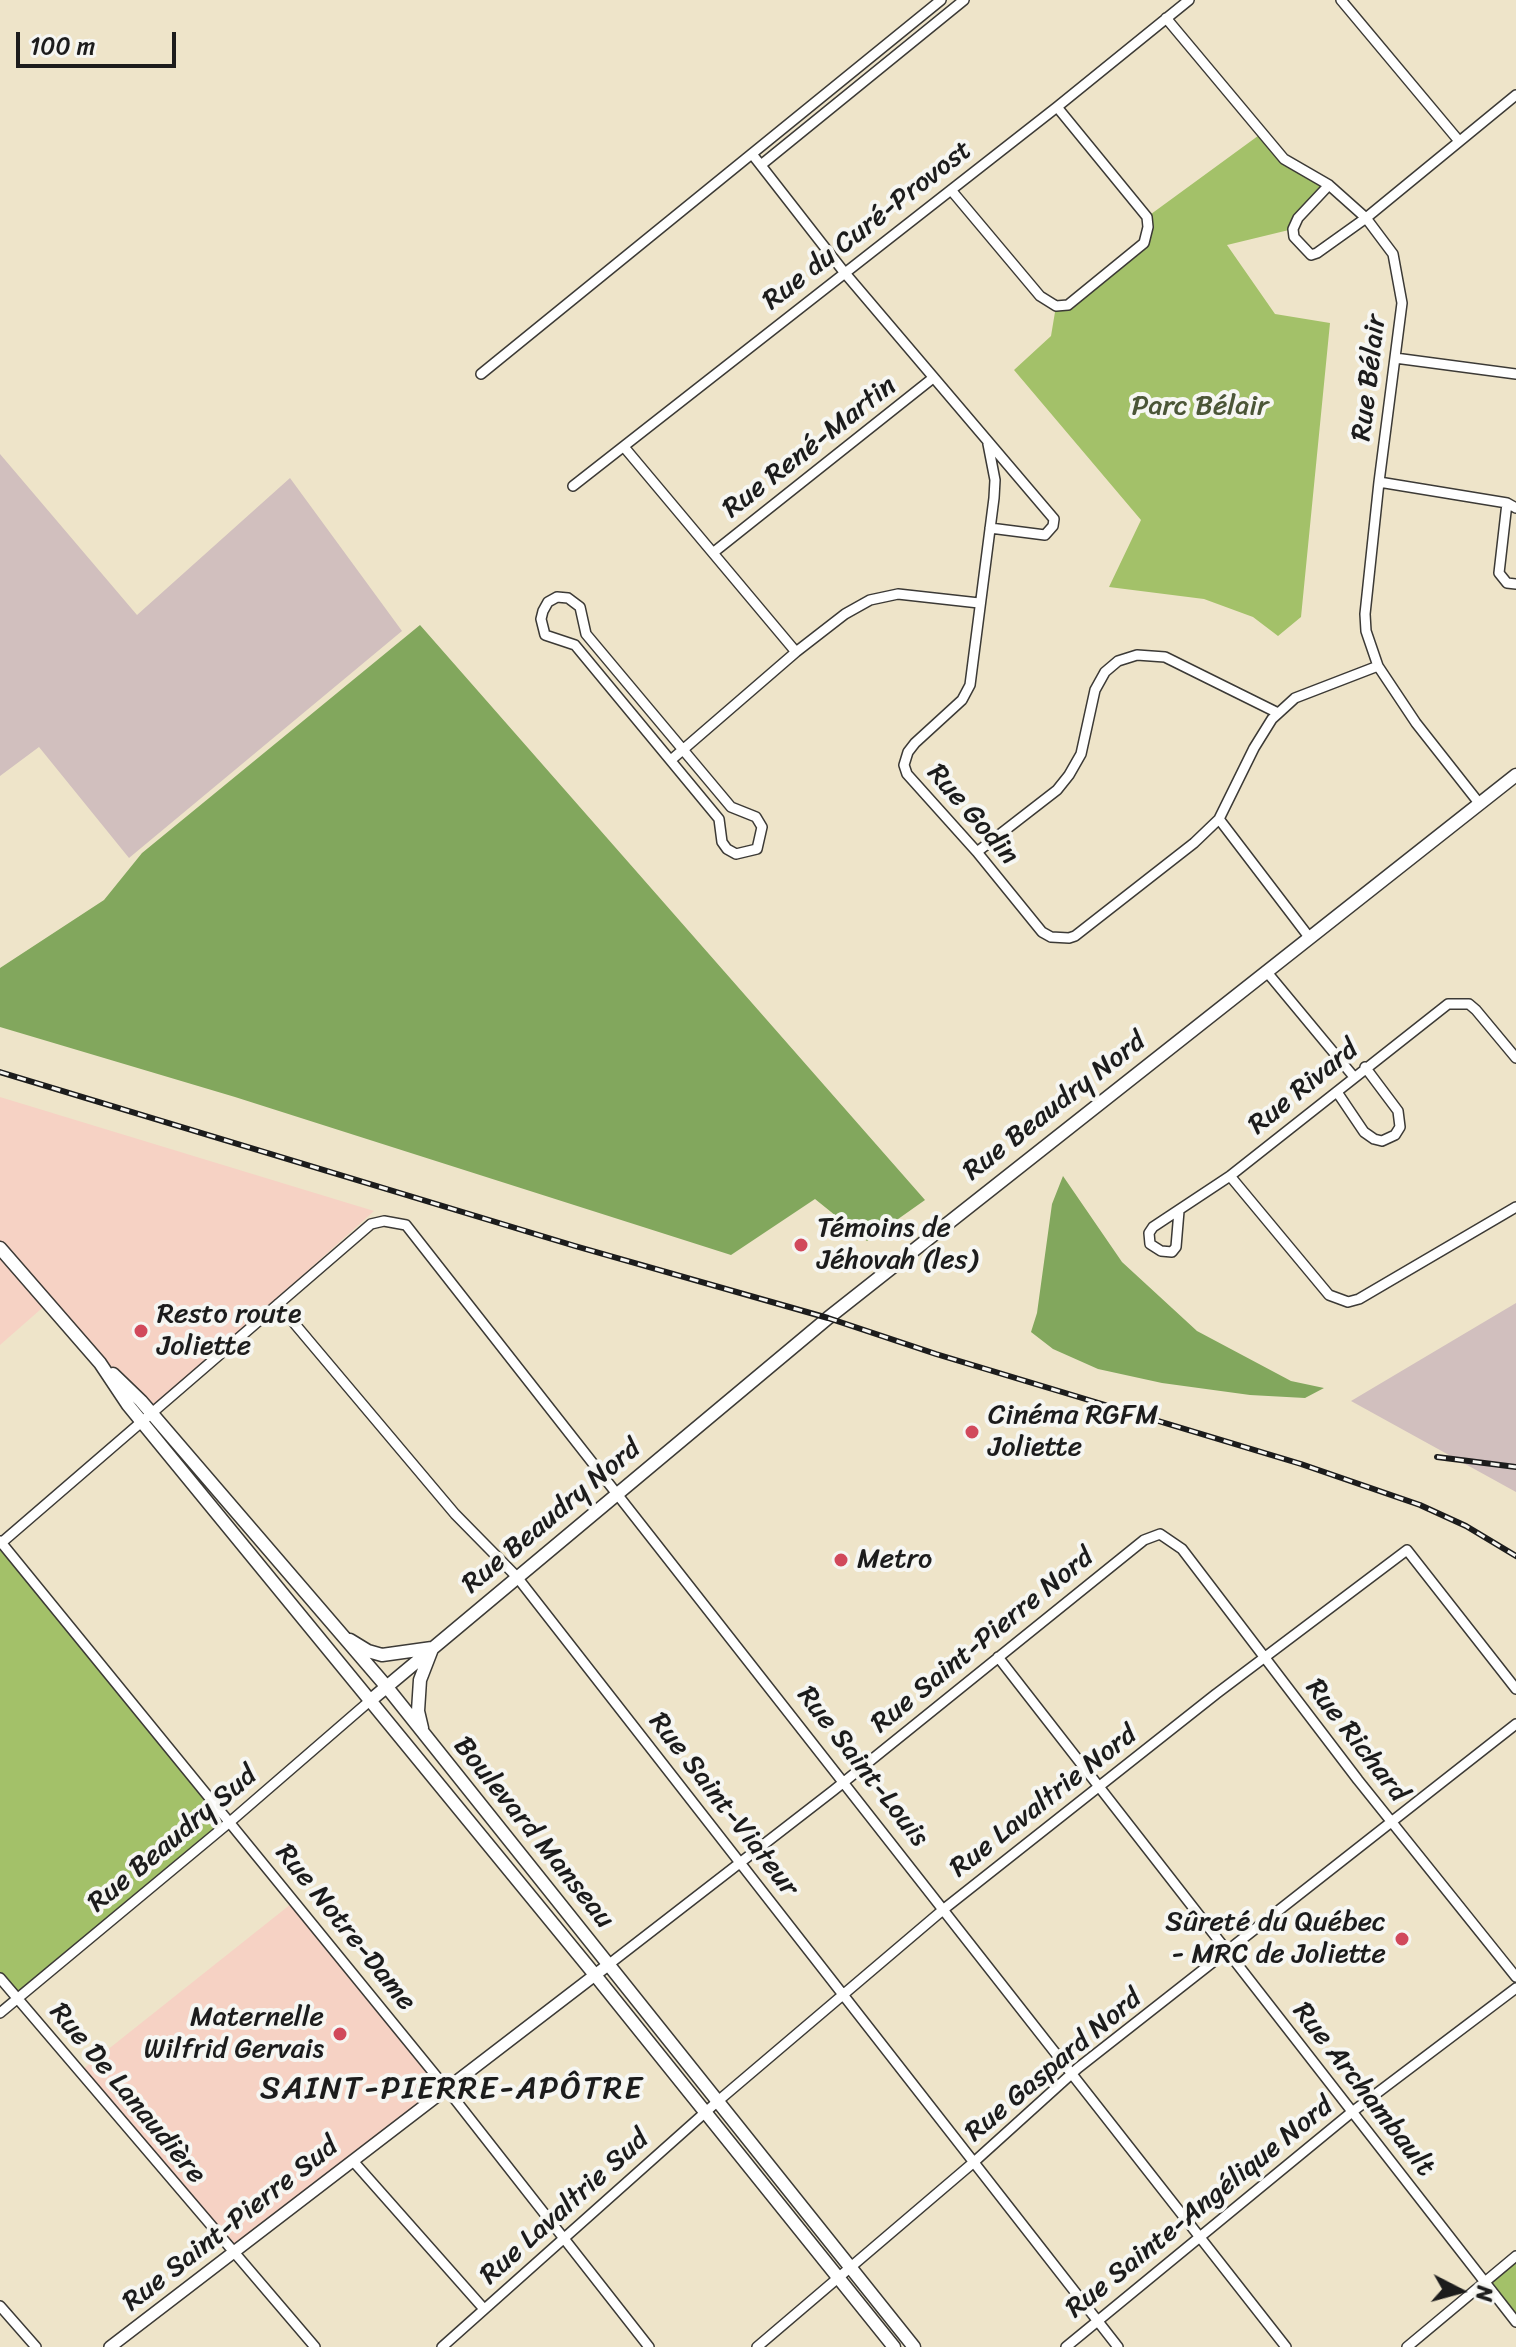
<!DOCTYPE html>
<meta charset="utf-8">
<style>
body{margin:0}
#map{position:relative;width:1516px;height:2347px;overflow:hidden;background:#eee4c9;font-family:Sriracha,sans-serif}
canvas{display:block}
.north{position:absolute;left:1420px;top:2251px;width:80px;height:80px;-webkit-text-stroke:6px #f6f6f2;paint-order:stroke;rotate:96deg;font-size:22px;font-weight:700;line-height:32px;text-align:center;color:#1c1c1c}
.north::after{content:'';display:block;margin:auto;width:28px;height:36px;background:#1c1c1c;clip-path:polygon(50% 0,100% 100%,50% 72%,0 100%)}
.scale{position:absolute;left:16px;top:32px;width:160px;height:36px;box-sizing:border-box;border:4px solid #1c1c1c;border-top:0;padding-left:10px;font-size:24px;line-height:28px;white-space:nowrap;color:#1c1c1c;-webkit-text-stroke:6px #f6f6f2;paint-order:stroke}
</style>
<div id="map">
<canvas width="1516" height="2347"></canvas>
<div class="north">N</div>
<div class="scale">100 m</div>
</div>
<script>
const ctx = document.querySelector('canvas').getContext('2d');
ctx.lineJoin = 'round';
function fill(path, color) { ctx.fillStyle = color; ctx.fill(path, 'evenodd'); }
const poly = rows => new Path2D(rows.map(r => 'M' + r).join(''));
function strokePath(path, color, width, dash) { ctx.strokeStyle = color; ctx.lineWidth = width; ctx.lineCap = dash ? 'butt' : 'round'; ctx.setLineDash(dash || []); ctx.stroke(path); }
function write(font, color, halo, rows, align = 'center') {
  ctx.font = font + ' Sriracha,sans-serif'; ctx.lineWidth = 8; ctx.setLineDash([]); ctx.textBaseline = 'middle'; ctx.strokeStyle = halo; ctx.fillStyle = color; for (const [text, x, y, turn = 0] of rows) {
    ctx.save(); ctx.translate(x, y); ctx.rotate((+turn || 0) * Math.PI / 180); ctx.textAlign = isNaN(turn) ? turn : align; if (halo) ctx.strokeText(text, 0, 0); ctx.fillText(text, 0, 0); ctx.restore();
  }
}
const built = poly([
 [0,1097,374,1211,151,1412,100,1363,49,1302,0,1345],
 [296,1900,446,2088,234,2254,77,2074]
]);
const industrial = poly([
 [0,454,137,615,290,478,402,631,129,858,39,747,0,776],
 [1516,1303,1516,1492,1351,1401]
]);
const green = poly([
 [1262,133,1284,159,1329,185,1293,229,1227,245,1275,314,1330,323,1301,617,1278,636,1253,617,1204,599,1109,587,1141,520,1014,370,1051,336,1056,306,1068,305,1144,243,1147,217],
 [0,1544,231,1821,17,1998,0,1978],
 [1516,2256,1516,2323,1485,2281]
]);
const forest = poly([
 [420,625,925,1200,867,1241,815,1199,731,1255,235,1097,0,1027,0,968,104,900,142,853],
 [1063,1176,1122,1262,1197,1331,1291,1381,1324,1388,1305,1398,1250,1395,1162,1383,1098,1369,1053,1349,1031,1332,1037,1313,1052,1204]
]);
const minor = poly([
 [1341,0,1459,141],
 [1166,18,1284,159,1329,185,1366,218,1393,254,1402,303,1379,482,1365,614,1366,631,1378,666,1416,723,1479,803],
 [752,154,844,272,1054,519,1053,526,1045,535,990,528],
 [761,165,964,0],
 [1329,185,1298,218,1293,229,1294,237,1311,255,1317,253,1366,218,1516,95],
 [951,190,1040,296,1056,306,1068,305,1144,243,1148,227,1147,217,1057,107],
 [1395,358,1516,374],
 [481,374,941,0],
 [988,444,995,480,994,498,970,685,962,700,915,743,908,752,904,765,907,774,977,852,1042,932,1051,937,1069,938,1075,936,1194,843,1219,819,1254,748,1272,719,1295,698,1378,666],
 [624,447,796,652],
 [1379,482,1507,503,1516,508],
 [573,486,1057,107,1189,0],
 [1507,503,1499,573,1507,583,1516,584],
 [714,552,933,378],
 [557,597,568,598,580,607,586,634,731,807,756,817,762,827,757,849,736,854,727,849,722,842,719,819,575,645,545,635,541,619,543,611,548,602,557,597],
 [671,760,796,652,845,614,870,600,898,594,979,603],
 [1219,819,1309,937],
 [977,852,1057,790,1069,775,1081,754,1095,690,1105,672,1118,661,1137,655,1165,657,1278,713],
 [1266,971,1354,1077],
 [1337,1092,1364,1132,1374,1139,1382,1141,1395,1135,1400,1127,1398,1111,1365,1067],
 [1230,1176,1329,1295,1348,1302,1359,1299,1516,1207],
 [1179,1211,1176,1247,1172,1252,1161,1251,1150,1244,1149,1233,1153,1227,1230,1176,1448,1004,1469,1004,1476,1010,1516,1058],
 [278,1304,455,1514,517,1577,1118,2347],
 [0,1541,446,2088,649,2347],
 [0,1544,371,1224,384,1221,406,1225,1286,2347],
 [998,1657,1516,2322],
 [608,1965,834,1790,1144,1540,1160,1534,1182,1549,1358,1780,1516,1977],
 [0,1978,315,2347],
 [0,2013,231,1821,372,1699],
 [353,2161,484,2309],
 [0,2306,36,2347],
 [442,2347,718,2101,944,1909,1216,1694,1407,1550,1516,1689],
 [757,2347,974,2162,1078,2068,1516,1724],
 [1066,2347,1352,2112,1516,1988],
 [1407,2347,1516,2256]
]);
const tertiary = poly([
 [110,2347,608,1965]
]);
const secondary = poly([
 [0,1248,100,1363,128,1405,595,1975,894,2347],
 [113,1374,141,1401,386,1686,914,2347],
 [350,1640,368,1651,382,1655,432,1648],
 [372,1699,828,1318,1516,775],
 [422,1728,418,1711,420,1680,432,1649]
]);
const rail = poly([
 [0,1072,575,1246,828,1318,936,1354,1301,1464,1420,1505,1466,1526,1516,1556],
 [1437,1457,1516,1467]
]);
const markers = [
 [801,1245,8,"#d1495b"],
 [141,1331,8,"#d1495b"],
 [972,1432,8,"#d1495b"],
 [841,1560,8,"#d1495b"],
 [1402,1939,8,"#d1495b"],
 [340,2034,8,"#d1495b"]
];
const streetNames = [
 ["Rue du Curé-Provost",868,226,-38],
 ["Rue Bélair",1370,378,-83],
 ["Rue René-Martin",810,448,-38],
 ["Rue Godin",972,815,49],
 ["Rue Rivard",1304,1088,-39],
 ["Rue Beaudry Nord",1055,1107,-38],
 ["Rue Beaudry Nord",552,1517,-40],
 ["Rue Saint-Pierre Nord",983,1641,-39],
 ["Rue Richard",1356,1741,52],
 ["Rue Saint-Louis",862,1767,52],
 ["Rue Lavaltrie Nord",1044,1802,-38],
 ["Rue Saint-Viateur",723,1805,52],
 ["Boulevard Manseau",533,1833,51],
 ["Rue Beaudry Sud",173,1840,-40],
 ["Rue Notre-Dame",345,1928,51],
 ["Rue Gaspard Nord",1054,2066,-40],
 ["Rue Archambault",1363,2090,52],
 ["Rue De Lanaudière",127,2094,50],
 ["Rue Lavaltrie Sud",565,2208,-42],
 ["Rue Sainte-Angélique Nord",1200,2208,-39],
 ["Rue Saint-Pierre Sud",231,2225,-38]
];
const parkNames = [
 ["Parc Bélair",1200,407]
];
const poiNames = [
 ["Témoins de",817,1229],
 ["Jéhovah (les)",817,1261],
 ["Resto route",157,1315],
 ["Joliette",157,1347],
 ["Cinéma RGFM",988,1416],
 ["Joliette",988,1448],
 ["Metro",857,1560],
 ["Sûreté du Québec",1386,1923,"right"],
 ["- MRC de Joliette",1386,1955,"right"],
 ["Maternelle",324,2018,"right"],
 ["Wilfrid Gervais",324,2050,"right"]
];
const quarterNames = [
 ["SAINT-PIERRE-APÔTRE",452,2090]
];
fill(built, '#f6d2c4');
fill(industrial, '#d1bfbe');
fill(green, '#a3c169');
fill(forest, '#82a75d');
strokePath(minor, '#3c3a36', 12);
strokePath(tertiary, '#3c3a36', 14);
strokePath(secondary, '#3c3a36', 15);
strokePath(minor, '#fff', 9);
strokePath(tertiary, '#fff', 11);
strokePath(secondary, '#fff', 12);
strokePath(rail, '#1c1c1c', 6);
strokePath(rail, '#f6f6f2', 3, [9]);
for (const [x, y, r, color] of markers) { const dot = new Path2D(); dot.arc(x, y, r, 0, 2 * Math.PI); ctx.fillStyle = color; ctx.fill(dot); strokePath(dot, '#f6f6f2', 3); }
write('28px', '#1c1c1c', '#f6f6f2', streetNames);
write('28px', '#4b5637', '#f6f6f2', parkNames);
write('28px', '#1c1c1c', '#f6f6f2', poiNames, 'left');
ctx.letterSpacing = '2px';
write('32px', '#1c1c1c', '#f6f6f2', quarterNames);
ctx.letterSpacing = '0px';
</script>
